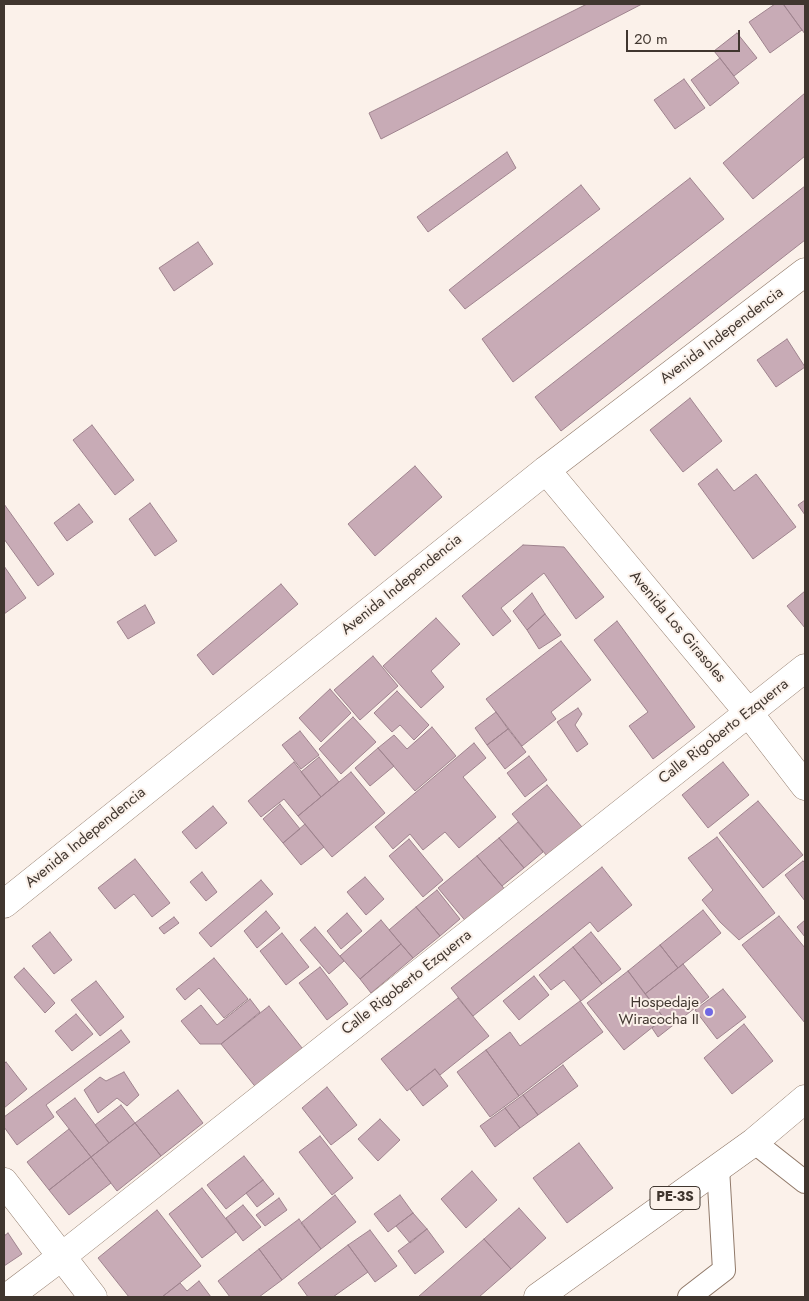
<!DOCTYPE html>
<style>
body{margin:0}
#map{position:relative;width:809px;height:1301px;overflow:hidden;background:#fbf1ea;font-family:Jost,sans-serif}
canvas{display:block}
.frame{position:absolute;inset:0;border:5px solid #40362f;pointer-events:none}
.scale{position:absolute;left:626px;top:30px;width:114px;height:22px;box-sizing:border-box;border:2px solid #40362f;border-top:0;padding-left:6px;font-size:15px;line-height:18px;white-space:nowrap;color:#40362f;-webkit-text-stroke:4px #fbf1ea;paint-order:stroke}
</style>
<div id="map">
<canvas width="809" height="1301"></canvas>
<div class="frame"></div>
<div class="scale">20 m</div>
</div>
<script>
const ctx = document.querySelector('canvas').getContext('2d');
ctx.lineJoin = 'round';
function fill(path, color) { ctx.fillStyle = color; ctx.fill(path, 'evenodd'); }
const poly = rows => new Path2D(rows.map(r => 'M' + r).join(''));
function strokePath(path, color, width, dash) { ctx.strokeStyle = color; ctx.lineWidth = width; ctx.lineCap = dash ? 'butt' : 'round'; ctx.setLineDash(dash || []); ctx.stroke(path); }
function write(font, color, halo, rows, align = 'center') {
  ctx.font = font + ' Jost,sans-serif'; ctx.lineWidth = 4; ctx.setLineDash([]); ctx.textBaseline = 'middle'; ctx.strokeStyle = halo; ctx.fillStyle = color; for (const [text, x, y, turn = 0] of rows) {
    ctx.save(); ctx.translate(x, y); ctx.rotate((+turn || 0) * Math.PI / 180); ctx.textAlign = isNaN(turn) ? turn : align; if (halo) ctx.strokeText(text, 0, 0); ctx.fillText(text, 0, 0); ctx.restore();
  }
}
const building = poly([
 [587,4,642,4,381,139,369,113,587,4],
 [775,4,783,4,802,30,770,53,749,22,775,4],
 [786,4,805,4,805,34,784,5,786,4],
 [737,33,757,58,734,76,714,51,737,33],
 [720,58,739,83,710,106,691,80,720,58],
 [684,79,705,108,675,129,654,100,684,79],
 [805,93,805,156,753,199,723,163,805,93],
 [507,152,516,168,428,232,417,217,507,152],
 [690,178,724,219,513,382,482,339,690,178],
 [581,185,600,209,465,309,449,290,581,185],
 [805,186,805,240,561,431,535,397,805,186],
 [198,242,213,264,174,291,159,268,198,242],
 [787,339,805,367,776,387,757,360,787,339],
 [690,398,722,441,683,472,650,430,690,398],
 [92,425,134,480,115,495,73,440,92,425],
 [415,466,442,497,375,556,348,524,415,466],
 [717,469,734,491,756,474,796,527,753,559,698,484,717,469],
 [805,500,805,515,798,505,805,500],
 [150,503,177,541,155,556,129,519,150,503],
 [4,504,54,574,38,586,4,539,4,504],
 [79,504,93,522,67,541,54,523,79,504],
 [523,545,564,547,604,597,576,619,544,573,501,608,511,621,493,636,462,596,523,545],
 [4,566,26,598,4,614,4,566],
 [281,584,298,604,213,675,197,655,281,584],
 [805,591,805,628,787,606,805,591],
 [532,593,545,614,527,630,513,611,532,593],
 [145,605,155,623,128,639,117,622,145,605],
 [545,614,561,635,539,649,527,630,545,614],
 [436,618,460,644,431,671,444,687,421,708,383,666,436,618],
 [617,621,695,727,653,759,629,726,648,712,594,640,617,621],
 [561,641,591,680,551,712,556,719,522,746,486,699,561,641],
 [373,656,398,686,360,720,334,690,373,656],
 [330,689,351,713,321,742,299,718,330,689],
 [397,691,429,725,414,740,400,725,392,732,374,713,397,691],
 [578,708,582,714,575,725,588,744,577,752,557,722,578,708],
 [496,712,508,729,487,745,475,728,496,712],
 [353,717,376,742,341,774,319,749,353,717],
 [432,727,456,756,415,791,378,748,394,735,407,749,432,727],
 [508,729,526,752,505,769,487,745,508,729],
 [300,731,319,755,301,769,282,745,300,731],
 [474,743,486,758,463,777,496,817,459,848,445,832,423,850,410,834,393,849,375,827,474,743],
 [378,748,394,766,370,786,355,768,378,748],
 [529,756,547,780,525,797,507,773,529,756],
 [319,757,339,782,321,797,301,772,319,757],
 [294,762,321,797,298,816,284,799,261,817,248,801,294,762],
 [723,762,749,795,708,828,682,795,723,762],
 [351,772,385,813,332,857,298,816,351,772],
 [547,785,582,827,547,856,512,814,547,785],
 [758,801,803,855,763,888,719,833,758,801],
 [280,804,300,829,283,843,263,819,280,804],
 [213,806,227,823,196,849,182,832,213,806],
 [518,822,543,852,524,868,499,838,518,822],
 [305,824,324,847,301,865,283,843,305,824],
 [717,837,775,913,739,940,720,922,702,900,713,890,688,858,717,837],
 [499,838,524,868,502,886,477,856,499,838],
 [409,839,443,880,423,897,389,856,409,839],
 [477,856,507,892,468,924,438,888,477,856],
 [135,859,170,903,152,917,134,894,115,909,98,888,135,859],
 [803,861,805,863,805,901,785,875,803,861],
 [602,867,632,905,598,932,590,922,473,1016,451,988,602,867],
 [202,872,217,892,206,901,190,882,202,872],
 [365,877,384,899,366,915,347,892,365,877],
 [261,880,273,894,211,947,199,933,261,880],
 [437,890,460,919,440,936,416,907,437,890],
 [416,907,440,936,413,958,389,930,416,907],
 [703,910,721,933,678,968,660,945,703,910],
 [266,911,280,928,257,948,244,931,266,911],
 [347,913,362,931,341,949,327,931,347,913],
 [779,916,805,948,805,1023,742,945,779,916],
 [174,917,179,923,164,934,159,928,174,917],
 [381,920,401,944,360,979,340,956,381,920],
 [805,920,805,937,797,927,805,920],
 [315,927,344,961,329,974,300,940,315,927],
 [50,932,72,960,54,974,32,946,50,932],
 [591,932,621,969,602,984,573,947,591,932],
 [282,933,309,967,286,985,260,951,282,933],
 [401,944,413,958,371,993,360,979,401,944],
 [660,945,678,968,645,994,628,971,660,945],
 [573,947,602,984,581,1001,564,980,551,990,539,975,573,947],
 [214,958,248,999,224,1018,199,988,185,1000,176,989,214,958],
 [683,964,709,997,658,1037,652,1028,664,1018,645,994,683,964],
 [320,967,348,1004,327,1020,299,983,320,967],
 [24,968,55,1003,45,1013,14,977,24,968],
 [628,971,664,1018,624,1050,587,1003,628,971],
 [534,976,549,995,519,1020,503,1001,534,976],
 [96,981,124,1017,100,1036,71,1000,96,981],
 [723,989,746,1017,717,1039,695,1010,723,989],
 [458,998,489,1036,440,1075,435,1069,407,1091,381,1059,458,998],
 [250,999,260,1012,221,1044,200,1044,181,1021,201,1005,217,1025,250,999],
 [580,1001,603,1032,519,1096,486,1050,510,1032,520,1046,580,1001],
 [269,1006,306,1053,258,1090,221,1044,269,1006],
 [76,1014,93,1034,72,1051,55,1031,76,1014],
 [744,1024,773,1061,732,1094,704,1058,744,1024],
 [121,1030,130,1042,46,1105,54,1117,17,1145,4,1127,4,1117,121,1030],
 [486,1050,519,1096,490,1117,457,1072,486,1050],
 [6,1062,27,1089,4,1108,4,1064,6,1062],
 [563,1065,578,1086,538,1115,523,1095,563,1065],
 [435,1069,448,1086,423,1106,410,1089,435,1069],
 [124,1072,139,1095,127,1106,117,1098,98,1113,84,1090,100,1077,106,1081,124,1072],
 [327,1087,357,1125,331,1145,302,1108,327,1087],
 [178,1090,203,1123,161,1156,135,1123,178,1090],
 [523,1095,538,1115,520,1128,505,1108,523,1095],
 [75,1098,109,1143,91,1157,56,1112,75,1098],
 [121,1105,135,1123,109,1143,95,1125,121,1105],
 [505,1108,520,1128,495,1147,480,1126,505,1108],
 [380,1119,400,1140,378,1161,358,1139,380,1119],
 [135,1123,161,1156,117,1191,91,1157,135,1123],
 [69,1129,91,1157,49,1190,27,1162,69,1129],
 [320,1136,353,1178,332,1195,299,1152,320,1136],
 [579,1143,613,1188,567,1223,533,1178,579,1143],
 [244,1156,263,1180,226,1209,207,1185,244,1156],
 [91,1157,111,1183,69,1215,49,1190,91,1157],
 [472,1171,497,1200,466,1228,441,1199,472,1171],
 [263,1180,274,1194,257,1207,246,1193,263,1180],
 [202,1188,236,1232,202,1258,169,1214,202,1188],
 [335,1195,356,1222,321,1249,301,1223,335,1195],
 [400,1195,413,1213,388,1232,374,1214,400,1195],
 [279,1198,287,1210,265,1226,256,1215,279,1198],
 [243,1205,261,1227,243,1241,226,1218,243,1205],
 [519,1208,546,1238,511,1269,484,1239,519,1208],
 [157,1210,201,1266,162,1297,129,1297,98,1258,157,1210],
 [413,1213,427,1229,410,1243,396,1226,413,1213],
 [299,1219,321,1249,282,1280,259,1249,299,1219],
 [427,1229,444,1252,415,1274,398,1251,427,1229],
 [370,1230,397,1266,375,1282,348,1245,370,1230],
 [8,1233,22,1254,4,1266,4,1236,8,1233],
 [484,1239,511,1269,479,1297,418,1297,484,1239],
 [348,1245,368,1272,333,1297,308,1297,298,1283,348,1245],
 [259,1249,282,1280,259,1297,230,1297,218,1281,259,1249],
 [199,1281,211,1297,162,1297,180,1283,187,1291,199,1281]
]);
const service = poly([
 [754,1142,805,1182],
 [689,1297,724,1270,718,1168]
]);
const minor = poly([
 [546,470,748,712,805,786],
 [4,904,546,470,805,272],
 [4,1182,93,1297],
 [8,1297,61,1257,805,668]
]);
const trunk = poly([
 [538,1297,754,1142,805,1099]
]);
const markers = [
 [709,1012,5,"#7068e3"]
];
const shields = [
 [675,1198,50]
];
const shieldNames = [
 ["PE-3S",675,1198]
];
const streetNames = [
 ["Avenida Independencia",722,336,-37],
 ["Avenida Independencia",402,585,-39],
 ["Avenida Los Girasoles",677,627,50],
 ["Calle Rigoberto Ezquerra",724,732,-38],
 ["Avenida Independencia",86,838,-39],
 ["Calle Rigoberto Ezquerra",407,983,-38]
];
const poiNames = [
 ["Hospedaje",699,1003],
 ["Wiracocha II",699,1020]
];
fill(building, '#c8abb6');
strokePath(building, '#9f838e', 1);
strokePath(service, '#907969', 24);
strokePath(minor, '#907969', 29);
strokePath(trunk, '#907969', 29);
strokePath(service, '#fff', 22);
strokePath(minor, '#fff', 28);
strokePath(trunk, '#fff', 28);
for (const [x, y, r, color] of markers) { const dot = new Path2D(); dot.arc(x, y, r, 0, 2 * Math.PI); ctx.fillStyle = color; ctx.fill(dot); strokePath(dot, '#fbf1ea', 2); }
for (const [x, y, w] of shields) { const box = new Path2D(); box.roundRect(x - w / 2, y - 11.5, w, 23, 4); ctx.fillStyle = '#fbf1ea'; ctx.fill(box); strokePath(box, '#40362f', 1); }
write('bold 14px', '#40362f', null, shieldNames);
write('15px', '#40362f', '#fbf1ea', streetNames);
write('15px', '#40362f', '#fbf1ea', poiNames, 'right');
</script>
